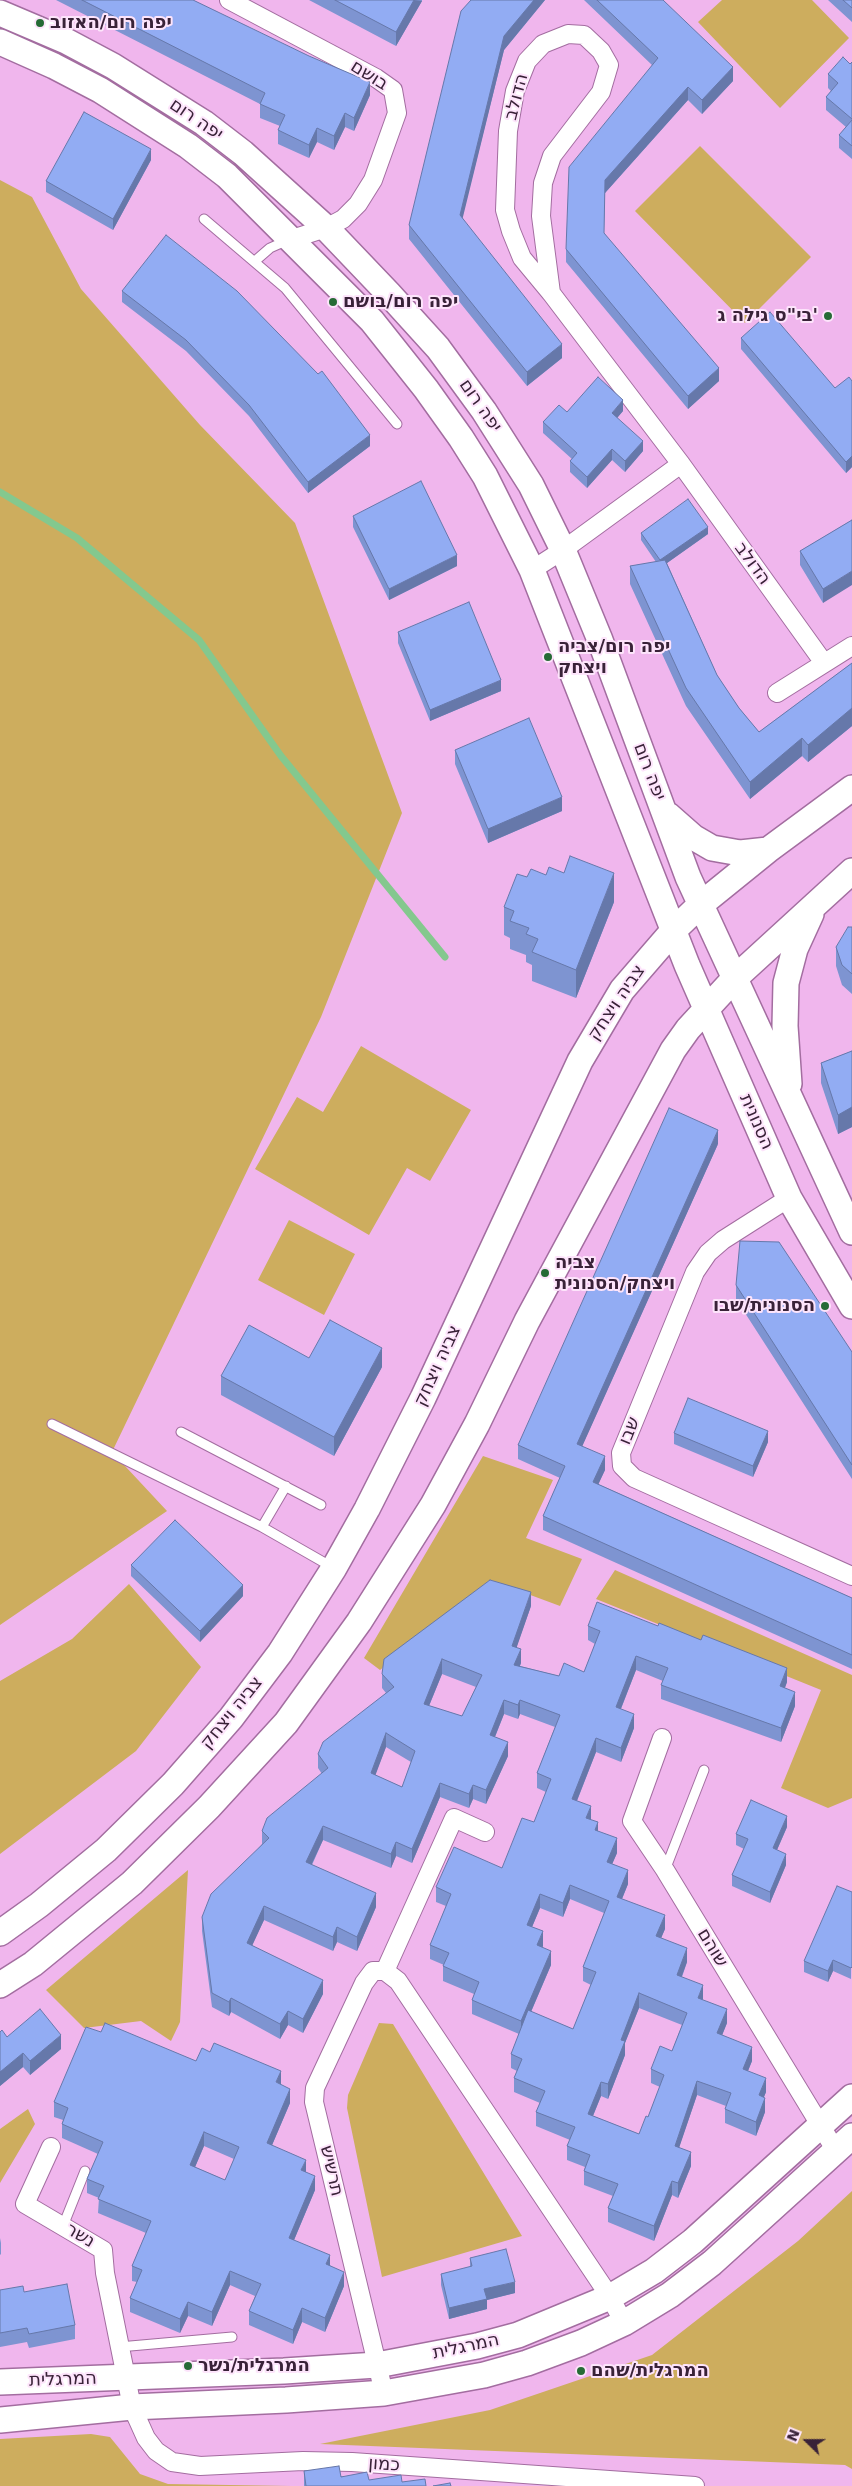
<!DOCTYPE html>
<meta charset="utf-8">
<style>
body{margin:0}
#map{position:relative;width:852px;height:2486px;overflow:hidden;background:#f0b6ed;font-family:"DejaVu Sans",sans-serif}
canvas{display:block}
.north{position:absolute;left:782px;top:2416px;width:50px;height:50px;-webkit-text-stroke:4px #fde4fb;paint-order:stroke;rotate:292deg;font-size:14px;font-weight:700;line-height:20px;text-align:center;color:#392238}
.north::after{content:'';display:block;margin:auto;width:18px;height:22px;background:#392238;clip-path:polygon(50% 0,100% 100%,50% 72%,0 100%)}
</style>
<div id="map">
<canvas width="852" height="2486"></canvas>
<div class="north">N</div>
</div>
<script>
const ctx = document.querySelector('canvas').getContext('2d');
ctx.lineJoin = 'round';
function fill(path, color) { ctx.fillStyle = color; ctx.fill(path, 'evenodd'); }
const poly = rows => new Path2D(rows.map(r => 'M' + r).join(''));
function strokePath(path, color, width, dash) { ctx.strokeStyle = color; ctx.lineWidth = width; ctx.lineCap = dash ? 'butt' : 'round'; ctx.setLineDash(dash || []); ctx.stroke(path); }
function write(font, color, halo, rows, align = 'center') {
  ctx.font = font + ' "DejaVu Sans",Heebo,sans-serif'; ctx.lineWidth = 4; ctx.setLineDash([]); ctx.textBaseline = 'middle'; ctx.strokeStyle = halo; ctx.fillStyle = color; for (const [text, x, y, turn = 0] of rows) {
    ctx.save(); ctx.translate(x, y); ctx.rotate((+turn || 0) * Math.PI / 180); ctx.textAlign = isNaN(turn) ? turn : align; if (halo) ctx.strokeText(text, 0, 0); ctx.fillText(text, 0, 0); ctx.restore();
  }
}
const green = poly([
 [722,0,812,0,849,38,780,108,698,22],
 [700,146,811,257,745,323,635,211],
 [0,180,32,197,81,289,200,425,295,523,402,813,321,1017,112,1452,167,1511,0,1625],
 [361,1046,471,1110,430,1181,407,1168,369,1235,255,1169,297,1097,323,1112],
 [289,1220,355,1254,324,1315,258,1280],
 [483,1456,553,1480,526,1538,582,1559,560,1606,490,1580,380,1670,364,1658],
 [615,1570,852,1675,852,1798,828,1808,781,1788,821,1690,596,1599],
 [129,1584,201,1667,136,1751,0,1854,0,1681,72,1639],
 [188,1870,180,2022,171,2041,141,2021,84,2028,46,1990],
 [379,2023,393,2024,522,2236,382,2277,347,2108,348,2095],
 [28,2109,35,2124,0,2183,0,2129],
 [852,2191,852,2469,845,2465,320,2444,490,2410,652,2355,798,2241],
 [91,2434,110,2437,140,2474,168,2484,291,2486,0,2486,0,2439]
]);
const stream = poly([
 [0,492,77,538,199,640,281,756,445,957]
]);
const lane = poly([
 [204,219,285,288,397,424],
 [255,261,270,248,288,240],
 [52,1424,262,1527,332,1567],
 [181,1432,321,1505],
 [262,1527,286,1486],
 [665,1870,704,1770],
 [63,2226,85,2171],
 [119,2347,232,2337]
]);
const street = poly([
 [229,0,376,78,393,90,397,113,373,180,358,204,343,219,326,228,292,239],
 [551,293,541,216,543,183,552,156,601,92,609,65,601,51,584,35,568,34,543,44,527,61,515,91,508,131,505,210,511,231,522,258,551,293,681,464,824,663],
 [532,570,563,550,681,464],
 [777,693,852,646],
 [789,1198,723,1240,708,1253,695,1272,621,1453,622,1466,634,1478,852,1576],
 [662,1738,632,1821,665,1870,836,2151],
 [385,1971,454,1818,485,1832],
 [51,2147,25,2204,103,2250,105,2273,132,2407,146,2438,156,2451,172,2462,200,2466,303,2461,352,2462,695,2486],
 [384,2393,314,2102,315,2088,364,1983,373,1971,385,1971,398,1981,610,2297,624,2323]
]);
const secondary = poly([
 [0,13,66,41,113,66,204,123,243,153,326,228,389,294,438,348,484,411,531,485,563,550,600,640,688,877,852,1232],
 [0,42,54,66,100,90,188,146,227,176,372,321,426,389,461,438,485,476,532,570,687,965,789,1198,852,1306],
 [668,815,693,837,712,848,740,853,768,850],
 [789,1084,785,1026,786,983,795,949,811,914],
 [0,1933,39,1905,106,1850,173,1784,231,1718,280,1653,334,1568,367,1509,423,1398,580,1061,622,990,673,931,700,905,768,850,852,788],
 [0,1985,33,1964,132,1883,209,1807,286,1723,359,1622,433,1505,477,1424,527,1321,673,1050,688,1029,734,979,852,871],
 [0,2382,284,2371,377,2365,477,2346,518,2335,610,2297,654,2271,693,2241,852,2097],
 [0,2420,132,2407,286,2400,384,2393,484,2375,527,2363,581,2343,624,2323,670,2295,712,2263,852,2136]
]);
const wall = poly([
 [56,0,193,0,370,95,354,131,345,127,334,150,317,142,309,158,278,144,278,130,280,126,260,118,260,104],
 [309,0,422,0,422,1,396,46],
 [471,0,545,0,504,50,462,218,562,358,527,386,409,239,409,225],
 [584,0,663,0,733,81,702,114,688,100,605,193,604,233,719,381,688,409,566,262,566,249,652,65],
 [828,0,852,0,852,22],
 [852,62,852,159,839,148,839,135,846,127,826,110,826,97,831,91,828,88,828,74,850,64],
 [151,160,113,230,46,192,46,181],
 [122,291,370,446,308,493,249,416,186,351,122,302],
 [741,338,835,388,852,381,852,467,846,473,741,349],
 [623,411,617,418,643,451,625,472,612,460,587,488,570,472,570,461,572,459,543,433,543,422,567,412],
 [353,516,457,566,389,600,353,527],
 [852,520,823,603,800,565,800,551],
 [641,533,708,534,667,563,717,675,739,708,759,732,852,663,852,726,808,762,802,756,750,799,686,706,630,584,630,566,656,562,641,540],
 [398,632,501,691,430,721,398,643],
 [455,750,562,811,488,843,455,764],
 [527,877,614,902,576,998,532,981,532,965,526,962,526,955,510,949,510,938,504,935,504,907],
 [852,927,852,994,842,985,836,966,836,947],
 [852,1051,852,1127,838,1134,821,1083,821,1063],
 [718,1144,582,1446,605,1470,598,1484,852,1598,852,1669,543,1530,543,1516,560,1478,518,1459,518,1445],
 [736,1285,852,1352,852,1479,736,1299],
 [309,1358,382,1367,334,1456,221,1395,221,1376],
 [674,1433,768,1442,753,1477,674,1444],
 [131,1565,243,1596,200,1642,131,1576],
 [531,1606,516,1648,521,1663,520,1666,559,1676,584,1672,595,1644,588,1640,588,1626,787,1682,785,1688,795,1706,781,1742,661,1699,661,1685,663,1681,636,1670,621,1709,634,1728,621,1762,596,1752,577,1801,591,1820,598,1831,617,1853,612,1864,628,1884,622,1899,665,1929,661,1938,687,1962,682,1977,703,2000,727,2023,722,2035,752,2061,748,2071,766,2092,764,2097,765,2112,756,2136,725,2123,725,2109,726,2106,697,2095,679,2147,691,2166,678,2198,672,2195,654,2241,608,2222,608,2208,613,2196,584,2185,584,2171,585,2167,567,2160,567,2146,570,2140,536,2126,536,2112,540,2103,514,2092,514,2078,517,2071,511,2068,511,2054,519,2034,472,2014,472,2000,474,1994,443,1981,443,1966,444,1965,430,1959,430,1945,446,1906,436,1902,436,1887,502,1868,534,1822,546,1792,537,1788,537,1773,555,1727,520,1714,518,1719,504,1714,495,1737,508,1756,486,1804,473,1799,469,1808,440,1797,412,1863,396,1856,391,1868,323,1840,312,1865,376,1907,357,1951,337,1942,333,1951,264,1920,252,1945,323,1994,303,2033,288,2025,280,2039,231,2012,229,2016,212,2007,202,1931,202,1917,262,1844,262,1831,322,1774,318,1768,318,1754,386,1693,382,1688,382,1674],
 [442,1674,476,1687,462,1716,429,1706],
 [386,1747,411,1762,402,1787,375,1775],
 [570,1899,604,1913,583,1967,583,1981,591,1985,573,2029,531,2012,551,1965,542,1947,543,1946,532,1927,540,1908,563,1917],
 [639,2008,682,2025,672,2051,651,2069,651,2083,660,2087,648,2117,639,2134,593,2116,601,2096,608,2099,625,2055,625,2043],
 [787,1827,777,1850,786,1865,770,1903,732,1886,732,1875,744,1849,736,1845,736,1834],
 [852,1892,851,1979,833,1971,828,1982,804,1972,804,1961],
 [0,2032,7,2037,61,2049,30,2075,23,2067,0,2086],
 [101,2032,196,2061,281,2084,290,2103,272,2145,306,2172,315,2190,294,2240,330,2265,344,2286,325,2332,302,2322,293,2344,249,2325,249,2311,255,2296,230,2285,212,2326,188,2316,180,2333,130,2312,130,2298,137,2282,132,2281,132,2266,146,2233,98,2213,99,2198,87,2193,87,2179,98,2154,62,2138,62,2124,63,2120,54,2117,54,2102],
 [204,2146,234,2159,225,2180,195,2167],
 [0,2238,1,2243,1,2254,0,2255],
 [470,2258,515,2293,487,2300,487,2309,449,2319,441,2285,441,2274,470,2267],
 [0,2290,24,2292,75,2325,75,2339,29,2348,27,2342,0,2347],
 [304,2471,369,2480,402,2482,426,2486,304,2486]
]);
const shadedWall = poly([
 [414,0,422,1,396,46,396,32],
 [534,0,545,0,504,50,460,229,460,215,504,36],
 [733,67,733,81,702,114,702,100],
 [370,82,370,95,354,131,354,118],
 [688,87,688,100,605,193,605,180],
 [345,113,345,127,334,150,334,136],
 [317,128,317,142,309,158,309,145],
 [151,149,151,160,113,230,113,219],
 [562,344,562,358,527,386,527,372],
 [719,368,719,381,688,409,688,396],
 [623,400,623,411,612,424,612,413],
 [370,435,370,446,308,493,308,482],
 [643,441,643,451,625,472,625,461],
 [612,449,612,460,587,488,587,477],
 [852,456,852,467,846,473,846,462],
 [708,527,708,534,660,568,660,560],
 [457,555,457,566,389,600,389,589],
 [852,571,852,585,823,603,823,589],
 [501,680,501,691,430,721,430,710],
 [852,708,852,726,808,762,808,745],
 [802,738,802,756,750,799,750,782],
 [562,797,562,811,488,843,488,829],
 [614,873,614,902,576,998,576,970],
 [852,1107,852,1127,838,1134,838,1115],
 [718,1130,718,1144,577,1458,577,1444],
 [382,1348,382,1367,334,1456,334,1437],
 [768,1431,768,1442,753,1477,753,1466],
 [605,1456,605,1470,593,1496,593,1482],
 [243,1585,243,1596,200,1642,200,1631],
 [531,1592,531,1606,512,1661,512,1646],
 [521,1649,521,1663,514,1679,514,1665],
 [636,1656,636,1670,616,1721,616,1707],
 [442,1659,442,1674,424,1718,424,1704],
 [787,1668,787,1682,780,1700,780,1686],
 [795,1692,795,1706,781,1742,781,1728],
 [504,1700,504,1714,490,1749,490,1735],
 [520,1700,520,1714,518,1719,518,1705],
 [634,1714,634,1728,621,1762,621,1748],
 [386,1733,386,1747,371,1787,371,1773],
 [596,1738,596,1752,572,1813,572,1799],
 [508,1742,508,1756,486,1804,486,1790],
 [440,1783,440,1797,412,1863,412,1849],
 [473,1785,473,1799,469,1808,469,1794],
 [591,1806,591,1821,586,1818],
 [787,1816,787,1827,773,1859,773,1848],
 [598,1822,598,1837,595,1830],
 [323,1826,323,1840,306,1876,306,1862],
 [617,1838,617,1853,607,1876,607,1862],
 [396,1842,396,1856,391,1868,391,1854],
 [786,1854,786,1865,770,1903,770,1892],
 [628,1870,628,1884,617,1911,617,1897],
 [570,1885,570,1899,563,1917,563,1903],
 [376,1893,376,1907,357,1951,357,1937],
 [540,1894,540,1908,527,1939,527,1925],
 [264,1906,264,1920,247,1957,247,1943],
 [665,1915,665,1929,656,1950,656,1936],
 [337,1927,337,1942,333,1951,333,1937],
 [543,1931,543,1946,537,1959,537,1945],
 [687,1948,687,1962,677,1989,677,1975],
 [551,1951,551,1965,521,2035,521,2021],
 [833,1960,833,1971,828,1982,828,1971],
 [323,1980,323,1994,303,2033,303,2019],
 [703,1985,703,1999,698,2012,698,1998],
 [639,1993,639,2008,625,2043,625,2055,608,2099,608,2084,621,2040],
 [231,1998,231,2012,229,2016,229,2002],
 [727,2009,727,2023,717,2048,717,2033],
 [288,2011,288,2025,280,2039,280,2024],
 [61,2035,61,2049,30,2075,30,2061],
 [752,2047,752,2061,743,2083,743,2069],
 [23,2053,23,2067,0,2086,0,2072],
 [281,2071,281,2085,276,2082],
 [766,2078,766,2092,759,2109,759,2095],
 [697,2081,697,2095,675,2160,675,2146],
 [601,2082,601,2096,588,2128,588,2114],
 [290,2089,290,2103,267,2157,267,2143],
 [765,2098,765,2112,756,2136,756,2122],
 [204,2132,204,2146,190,2179,190,2165],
 [691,2152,691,2166,678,2198,678,2183],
 [306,2160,306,2174,301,2170],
 [315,2176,315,2190,289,2252,289,2238],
 [672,2181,672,2195,654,2241,654,2226],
 [330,2255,330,2269,326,2264],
 [230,2271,230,2285,212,2326,212,2312],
 [344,2272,344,2286,325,2332,325,2318],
 [515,2282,515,2293,487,2300,487,2309,449,2319,449,2308,484,2289],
 [188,2302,188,2316,180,2333,180,2319],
 [302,2308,302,2322,293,2344,293,2330]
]);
const building = poly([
 [82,0,193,0,309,56,370,82,354,118,345,113,334,136,317,128,309,145,278,130,285,115,260,104,265,93,82,0],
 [335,0,414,0,396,32,335,0],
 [471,0,534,0,504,36,460,215,562,344,527,372,409,225,461,11,471,0],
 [597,0,663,0,733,67,702,100,688,87,605,180,604,233,719,368,688,396,566,249,569,167,658,58,597,0],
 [843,0,852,0,852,8,843,0],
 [843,57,850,64,852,62,852,119,826,97,838,83,828,74,843,57],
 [84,112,151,149,113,219,46,181,84,112],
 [852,120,852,146,839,135,852,120],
 [166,235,237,291,318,374,322,371,370,435,308,482,249,405,186,340,122,291,166,235],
 [770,312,835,388,849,377,852,381,852,456,846,462,741,338,770,312],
 [598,377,623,400,612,413,643,441,625,461,612,449,587,477,570,461,577,453,543,422,559,405,567,412,598,377],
 [421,481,457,555,389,589,353,516,421,481],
 [688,499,708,527,660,560,641,533,688,499],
 [852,520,852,571,823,589,800,551,852,520],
 [665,560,717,675,739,708,759,732,852,663,852,708,808,745,802,738,750,782,686,688,630,566,665,560],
 [469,602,501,680,430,710,398,632,469,602],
 [529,718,562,797,488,829,455,750,529,718],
 [570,856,614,873,576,970,532,952,538,939,526,934,529,928,510,921,514,911,504,907,517,874,527,877,531,869,546,875,549,867,564,873,570,856],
 [848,927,852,927,852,974,842,965,836,947,848,927],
 [852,1051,852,1107,838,1115,821,1063,852,1051],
 [669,1108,718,1130,577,1444,605,1456,593,1482,852,1598,852,1655,543,1516,565,1466,518,1445,669,1108],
 [740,1241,779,1242,852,1352,852,1465,736,1285,740,1241],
 [330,1320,382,1348,334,1437,221,1376,249,1325,309,1358,330,1320],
 [688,1398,768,1431,753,1466,674,1433,688,1398],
 [175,1520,243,1585,200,1631,131,1565,175,1520],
 [490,1580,531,1592,512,1646,521,1649,514,1665,559,1676,564,1663,584,1672,600,1631,588,1626,597,1602,658,1626,659,1623,701,1640,703,1635,787,1668,780,1686,795,1692,781,1728,661,1685,668,1668,636,1656,616,1707,634,1714,621,1748,596,1738,572,1799,591,1806,586,1818,598,1822,595,1830,617,1838,607,1862,628,1870,617,1897,665,1915,656,1936,687,1948,677,1975,703,1985,698,1998,727,2009,717,2033,752,2047,743,2069,766,2078,759,2095,765,2098,756,2122,725,2109,731,2093,697,2081,675,2146,691,2152,678,2183,672,2181,654,2226,608,2208,618,2184,584,2171,590,2155,567,2146,575,2127,536,2112,545,2091,514,2078,522,2059,511,2054,528,2010,573,2029,596,1972,583,1967,609,1901,570,1885,563,1903,540,1894,527,1925,543,1931,537,1945,551,1951,521,2021,472,2000,479,1982,443,1966,449,1953,430,1945,451,1894,436,1887,454,1847,502,1868,522,1818,534,1822,551,1779,537,1773,560,1715,520,1700,518,1705,504,1700,490,1735,508,1742,486,1790,473,1785,469,1794,440,1783,412,1849,396,1842,391,1854,323,1826,306,1862,376,1893,357,1937,337,1927,333,1937,264,1906,247,1943,323,1980,303,2019,288,2011,280,2024,231,1998,229,2002,212,1993,202,1917,211,1894,269,1838,262,1831,267,1818,328,1768,318,1754,323,1742,394,1687,382,1674,384,1659,490,1580],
 [442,1659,482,1675,462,1716,424,1704,442,1659],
 [386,1733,415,1751,402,1787,371,1773,386,1733],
 [639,1993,687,2013,672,2051,660,2046,651,2069,664,2075,648,2117,646,2116,639,2134,588,2114,601,2082,608,2084,625,2041,621,2040,639,1993],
 [751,1800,787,1816,773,1848,786,1854,770,1892,732,1875,748,1839,736,1834,751,1800],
 [837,1886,852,1892,852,1967,851,1968,833,1960,828,1971,804,1961,837,1886],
 [40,2009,61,2035,30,2061,23,2053,0,2072,0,2032,2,2030,7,2037,40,2009],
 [105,2023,196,2061,202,2048,210,2052,214,2043,281,2071,276,2082,290,2089,267,2143,306,2160,301,2170,315,2176,289,2238,330,2255,326,2264,344,2272,325,2318,302,2308,293,2330,249,2311,261,2284,230,2271,212,2312,188,2302,180,2319,130,2298,142,2270,132,2266,151,2221,98,2199,104,2186,87,2179,103,2142,62,2124,68,2108,54,2102,86,2027,101,2032,105,2023],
 [204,2132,239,2147,225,2180,190,2165,204,2132],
 [506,2249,515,2282,484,2289,487,2299,449,2308,441,2274,472,2266,470,2258,506,2249],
 [67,2284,75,2325,29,2334,27,2328,0,2333,0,2290,23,2286,24,2292,67,2284],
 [339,2466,341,2477,367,2472,369,2480,401,2475,402,2482,425,2479,426,2486,306,2486,304,2471,339,2466],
 [450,2483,451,2486,433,2486,450,2483]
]);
const markers = [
 [40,23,5,"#266b36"],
 [333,302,5,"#266b36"],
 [828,316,5,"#266b36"],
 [548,657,5,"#266b36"],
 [545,1273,5,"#266b36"],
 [825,1306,5,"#266b36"],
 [188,2366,5,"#266b36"],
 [581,2371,5,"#266b36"]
];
const poiNames = [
 ["יפה רום/האזוב",50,23],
 ["יפה רום/בושם",343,302],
 ["בי\"ס גילה ג'",818,316,"right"],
 ["יפה רום/צביה",558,647],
 ["ויצחק",558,668],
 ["צביה",555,1263],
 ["ויצחק/הסנונית",555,1284],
 ["הסנונית/שבו",815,1306,"right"],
 ["המרגלית/נשר",198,2366],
 ["המרגלית/שהם",591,2371]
];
const streetNames = [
 ["בושם",369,76,32],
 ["הדולב",517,97,-75],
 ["יפה רום",196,120,34],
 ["יפה רום",480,406,55],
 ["הדולב",752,564,54],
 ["יפה רום",649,772,69],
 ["צביה ויצחק",617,1003,-56],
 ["הסנונית",756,1122,66],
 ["צביה ויצחק",438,1366,-65],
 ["שבו",630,1431,-68],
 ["צביה ויצחק",232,1713,-51],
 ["שוהם",712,1948,59],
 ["תרשיש",331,2171,77],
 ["נשר",80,2236,31],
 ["המרגלית",466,2347,-12],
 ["המרגלית",63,2380,-2],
 ["כמון",384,2465,4]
];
fill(green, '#cdad5e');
strokePath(stream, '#84c88e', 7);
strokePath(lane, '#a36da0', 11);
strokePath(street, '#a36da0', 20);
strokePath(secondary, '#a36da0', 28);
strokePath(lane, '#fff', 9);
strokePath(street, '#fff', 18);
strokePath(secondary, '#fff', 25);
fill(wall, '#7e94d1');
fill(shadedWall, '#6678aa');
fill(building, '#92acf3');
strokePath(building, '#6678aa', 1);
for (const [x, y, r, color] of markers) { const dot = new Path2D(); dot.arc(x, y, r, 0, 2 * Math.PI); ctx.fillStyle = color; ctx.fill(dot); strokePath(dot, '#fde4fb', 2); }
write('bold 18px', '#392238', '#fde4fb', poiNames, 'left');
write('18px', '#392238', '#fde4fb', streetNames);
</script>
